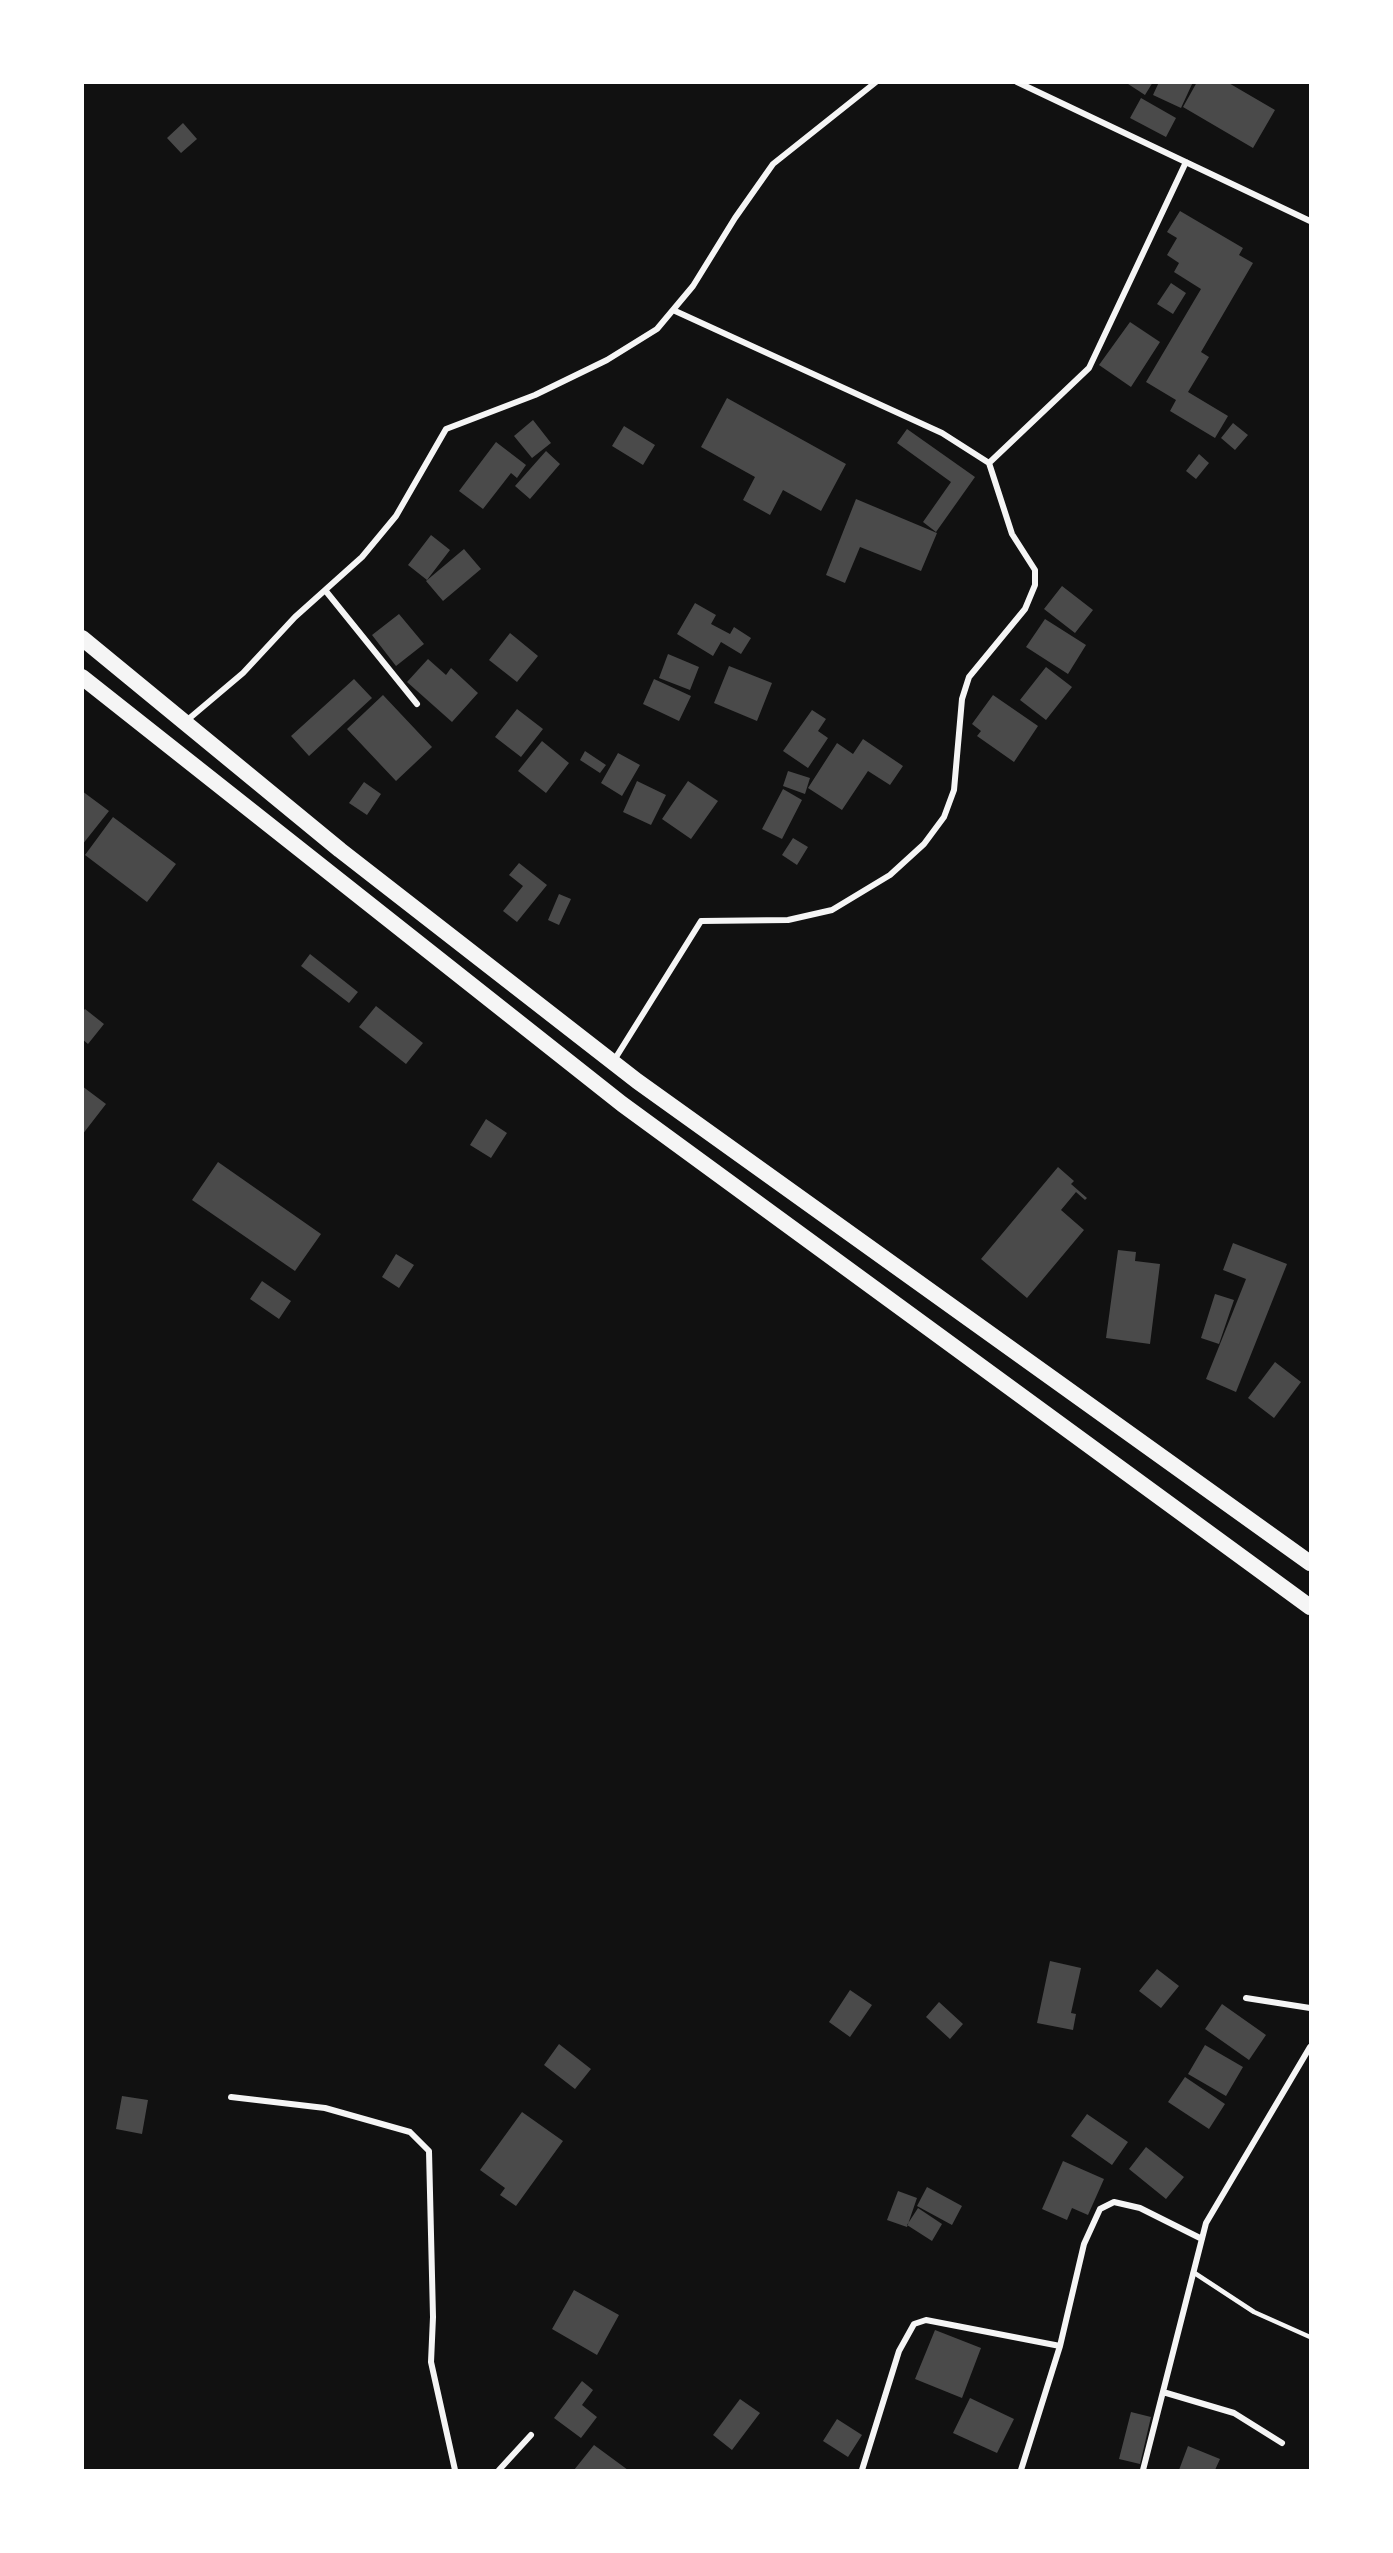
<!DOCTYPE html>
<style>
body{margin:0}
#map{position:relative;width:1393px;height:2553px;overflow:hidden;background:#111;font-family:Ubuntu,sans-serif}
canvas{display:block}
.frame{position:absolute;inset:0;border:84px solid #fff;pointer-events:none}
</style>
<div id="map">
<canvas width="1393" height="2553"></canvas>
<div class="frame"></div>
</div>
<script>
const ctx = document.querySelector('canvas').getContext('2d');
ctx.lineJoin = 'round';
function fill(path, color) { ctx.fillStyle = color; ctx.fill(path, 'evenodd'); }
const poly = rows => new Path2D(rows.map(r => 'M' + r).join(''));
function strokePath(path, color, width, dash) { ctx.strokeStyle = color; ctx.lineWidth = width; ctx.lineCap = dash ? 'butt' : 'round'; ctx.setLineDash(dash || []); ctx.stroke(path); }
const building = poly([
 [1125,82,1153,82,1145,95],
 [1159,82,1193,82,1181,108,1153,95],
 [1197,82,1227,82,1275,110,1253,148,1183,107],
 [1141,98,1176,118,1166,137,1130,118],
 [183,123,197,139,181,153,167,138],
 [1180,211,1243,248,1239,255,1253,263,1201,352,1209,357,1188,392,1228,416,1215,438,1170,411,1176,400,1146,382,1201,289,1174,272,1179,263,1167,255,1177,238,1167,232],
 [1171,283,1186,293,1173,314,1157,304],
 [1130,322,1160,342,1131,387,1099,365],
 [727,398,846,464,821,511,783,490,770,515,743,500,755,477,701,447],
 [533,420,551,443,532,458,514,436],
 [1233,423,1248,435,1235,450,1221,438],
 [624,426,655,445,643,465,612,446],
 [907,429,975,477,936,532,923,522,951,482,897,443],
 [496,442,526,465,517,478,511,473,483,509,459,491],
 [546,451,560,464,530,499,515,486],
 [1199,454,1209,463,1196,479,1186,471],
 [856,499,937,533,921,571,860,547,845,583,826,575],
 [431,535,450,550,427,580,408,565],
 [464,549,481,569,443,601,426,581],
 [1062,586,1093,610,1075,633,1044,609],
 [695,603,716,615,711,624,730,634,734,627,751,638,741,654,721,642,713,656,677,634],
 [399,614,424,644,396,666,372,635],
 [1045,619,1086,645,1068,674,1026,647],
 [510,633,538,656,517,682,489,660],
 [668,654,699,667,690,690,659,678],
 [428,659,446,675,451,668,478,693,452,722,407,682],
 [729,666,772,683,757,721,714,703],
 [1046,667,1072,687,1046,720,1020,700],
 [354,679,372,698,309,756,291,736],
 [654,679,691,696,679,721,643,704],
 [383,695,432,747,396,781,347,729],
 [993,695,1038,726,1014,762,977,736,981,731,972,724],
 [517,709,543,729,521,757,495,737],
 [812,710,826,719,818,731,828,738,808,768,783,751],
 [863,739,903,766,890,785,868,771,842,810,808,788,837,743,853,754],
 [542,741,569,763,546,793,518,771],
 [585,751,606,765,600,773,580,760],
 [618,753,640,765,622,796,601,783],
 [788,771,810,778,805,794,783,786],
 [637,781,666,795,651,825,623,812],
 [688,781,718,801,691,839,662,819],
 [364,782,381,794,367,815,349,803],
 [783,789,802,800,782,839,762,829],
 [82,791,109,811,82,845],
 [113,817,176,864,147,902,85,855],
 [793,838,808,847,797,865,782,855],
 [519,863,547,885,517,922,503,911,523,886,509,875],
 [559,894,571,899,559,925,548,920],
 [310,954,358,992,349,1003,301,966],
 [376,1006,423,1043,406,1064,359,1027],
 [85,1009,104,1024,88,1044,82,1039,82,1012],
 [82,1086,106,1104,82,1135],
 [486,1119,507,1133,491,1158,470,1145],
 [218,1162,321,1234,295,1271,192,1200],
 [1058,1167,1074,1181,1071,1184,1087,1198,1085,1200,1076,1192,1061,1210,1084,1230,1027,1298,981,1259],
 [1233,1243,1287,1264,1236,1392,1206,1379,1246,1279,1223,1270],
 [1118,1250,1136,1252,1135,1261,1160,1264,1150,1344,1106,1338],
 [396,1254,414,1265,399,1288,382,1277],
 [262,1281,291,1301,279,1319,250,1299],
 [1215,1294,1234,1300,1219,1344,1201,1338],
 [1275,1362,1301,1382,1274,1418,1248,1398],
 [1050,1961,1081,1968,1071,2013,1076,2014,1073,2030,1037,2023],
 [1157,1969,1179,1986,1161,2008,1139,1991],
 [850,1990,872,2005,850,2037,829,2022],
 [939,2002,963,2024,950,2039,926,2017],
 [1222,2004,1266,2035,1249,2060,1205,2029],
 [559,2044,591,2069,575,2089,544,2065],
 [1205,2045,1243,2067,1226,2096,1188,2074],
 [1185,2077,1225,2104,1209,2129,1168,2102],
 [122,2096,148,2100,142,2134,116,2129],
 [522,2112,563,2141,516,2206,500,2195,505,2188,480,2170],
 [1087,2114,1128,2142,1112,2165,1071,2136],
 [1146,2147,1184,2177,1166,2199,1129,2169],
 [1063,2161,1104,2179,1088,2215,1072,2208,1067,2220,1042,2209],
 [927,2187,962,2206,952,2225,917,2206],
 [898,2191,917,2198,907,2227,887,2220],
 [918,2208,942,2224,932,2241,907,2225],
 [574,2290,619,2315,597,2355,552,2329],
 [935,2330,981,2348,962,2398,915,2379],
 [582,2381,593,2390,582,2405,597,2417,581,2438,554,2418],
 [970,2398,1014,2419,997,2453,953,2433],
 [740,2399,760,2413,732,2450,713,2435],
 [1131,2412,1151,2417,1140,2464,1119,2459],
 [837,2419,862,2435,848,2457,823,2441],
 [594,2445,628,2470,574,2470],
 [1188,2446,1220,2459,1215,2470,1179,2470]
]);
const service = poly([
 [1193,2272,1254,2312,1310,2337]
]);
const minor = poly([
 [1017,82,1310,221],
 [989,463,1089,368,1186,162],
 [325,590,417,704],
 [185,722,243,673,295,617,362,557,396,516,446,429,535,395,607,360,657,329,693,286,735,218,773,164,876,82],
 [613,1062,701,921,788,920,832,910,890,875,924,844,944,817,954,790,962,699,969,677,1025,609,1035,585,1035,570,1012,534,989,463,942,433,673,310],
 [1246,1998,1310,2008],
 [231,2097,325,2108,410,2132,429,2151,433,2317,431,2362,455,2470],
 [1163,2392,1234,2413,1282,2443],
 [499,2470,531,2435],
 [862,2470,899,2351,914,2324,926,2320,1060,2346,1084,2244,1100,2209,1114,2202,1140,2208,1202,2239],
 [1021,2470,1060,2346],
 [1143,2470,1206,2223,1310,2047]
]);
const trunk = poly([
 [82,638,340,850,637,1081,1310,1563],
 [82,677,622,1104,1310,1607]
]);
fill(building, '#4a4a4a');
strokePath(service, '#f5f5f5', 4.5);
strokePath(minor, '#f5f5f5', 6);
strokePath(trunk, '#f5f5f5', 16);
</script>
